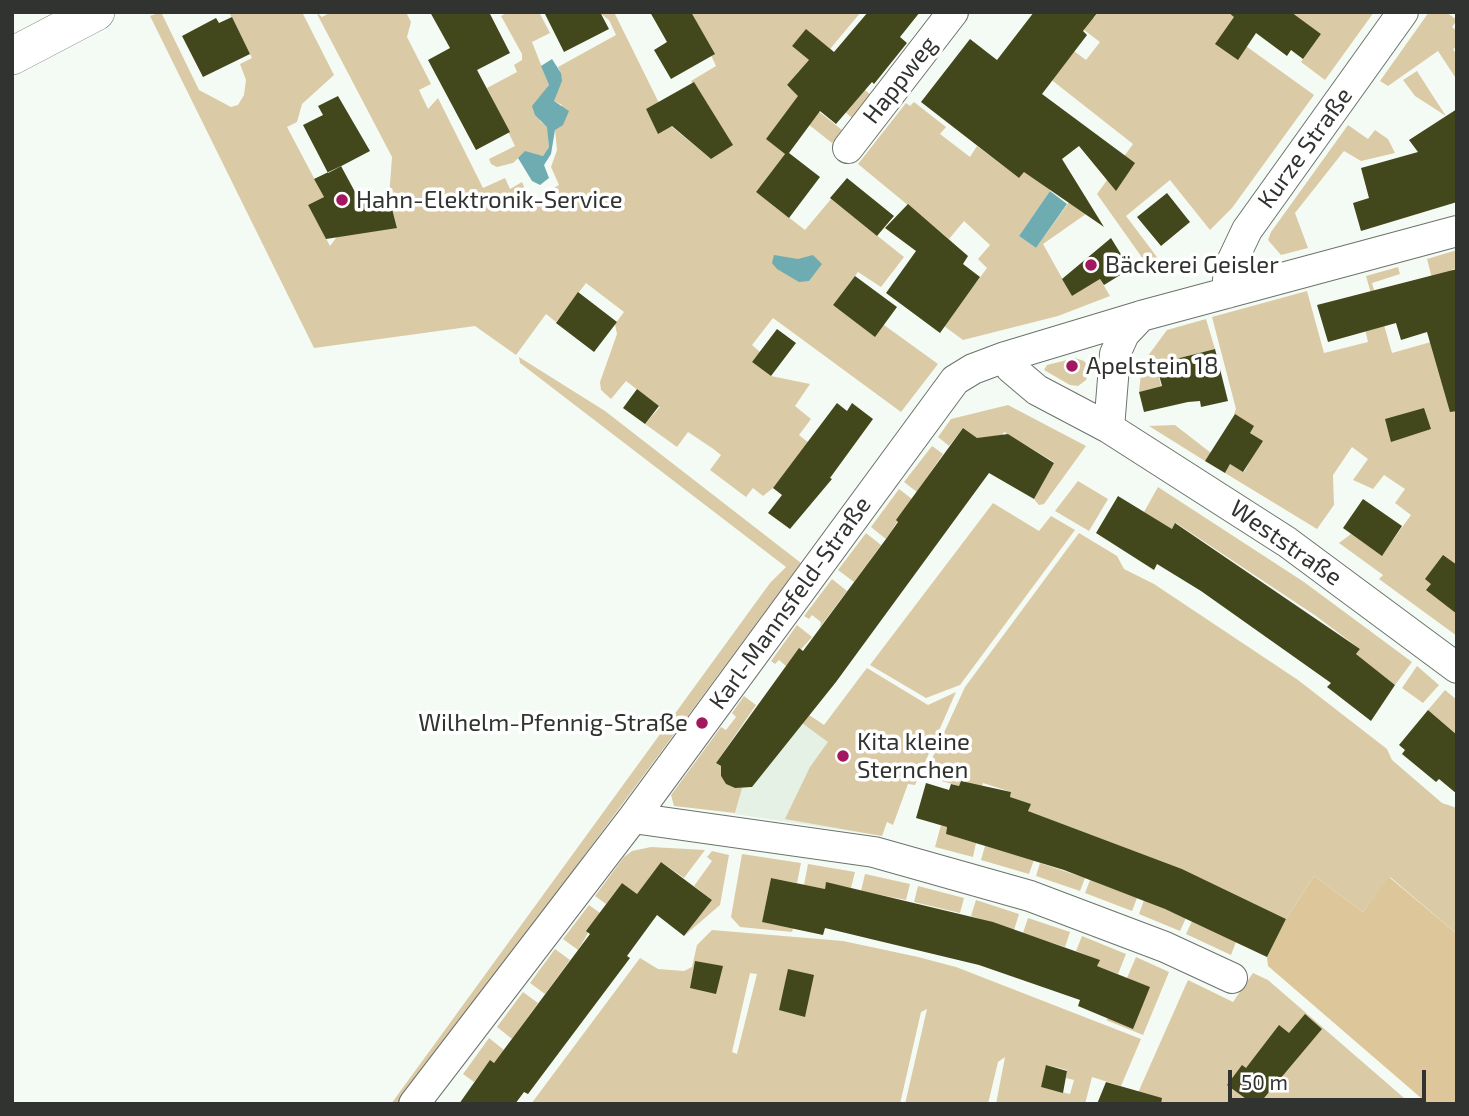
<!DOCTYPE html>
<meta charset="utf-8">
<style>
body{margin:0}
#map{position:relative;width:1469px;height:1116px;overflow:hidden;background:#f4fbf4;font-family:"Exo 2",sans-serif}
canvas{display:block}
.frame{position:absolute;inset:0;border:14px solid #303330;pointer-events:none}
.scale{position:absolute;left:1228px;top:1070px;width:198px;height:32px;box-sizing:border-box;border:4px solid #303330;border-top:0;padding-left:9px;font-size:21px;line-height:24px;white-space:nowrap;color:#303330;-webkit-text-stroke:5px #fff;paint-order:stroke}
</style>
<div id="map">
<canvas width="1469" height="1116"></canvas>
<div class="frame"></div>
<div class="scale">50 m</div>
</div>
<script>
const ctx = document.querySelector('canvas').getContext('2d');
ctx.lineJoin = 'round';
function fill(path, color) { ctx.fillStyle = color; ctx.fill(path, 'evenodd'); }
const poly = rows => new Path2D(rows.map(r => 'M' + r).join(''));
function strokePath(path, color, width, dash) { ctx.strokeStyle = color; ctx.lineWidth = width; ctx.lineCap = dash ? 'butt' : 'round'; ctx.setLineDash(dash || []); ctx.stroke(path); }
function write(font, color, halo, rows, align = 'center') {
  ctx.font = font + ' "Exo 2",sans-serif'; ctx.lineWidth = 7; ctx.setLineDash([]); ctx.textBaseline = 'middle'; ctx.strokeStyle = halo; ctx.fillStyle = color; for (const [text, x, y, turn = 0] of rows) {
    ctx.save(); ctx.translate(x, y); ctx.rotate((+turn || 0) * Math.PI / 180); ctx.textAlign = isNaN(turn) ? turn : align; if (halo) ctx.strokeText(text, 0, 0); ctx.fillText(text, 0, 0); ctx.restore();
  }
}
const built = poly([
 [864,671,927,708,882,836,735,814,743,785,750,789,809,715,824,725]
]);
const green = poly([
 [161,12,199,90,231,107,238,105,244,95,246,80,240,64,252,58,229,12,302,12,334,75,302,104,297,122,287,127,324,197,308,205,330,246,342,230,397,227,389,197,392,157,316,12,322,17,331,12,406,12,411,22,407,37,431,84,419,90,428,109,438,98,483,188,505,178,510,189,522,182,525,189,520,196,530,205,543,200,545,193,559,185,551,167,557,150,555,130,562,105,554,101,561,73,558,67,616,35,609,20,601,14,614,12,659,103,646,109,658,133,671,126,711,159,732,145,691,81,716,66,691,12,861,12,830,49,806,30,792,46,822,71,831,62,871,95,852,118,799,71,787,86,842,130,832,143,789,109,767,139,785,154,756,192,805,230,831,199,904,257,881,287,858,272,833,305,884,325,938,364,901,412,773,318,752,345,760,352,752,362,771,376,810,384,795,406,811,419,799,435,809,443,773,488,763,496,753,488,746,497,710,470,721,455,712,448,688,432,677,447,645,424,660,407,626,381,611,399,601,390,600,382,617,334,615,324,624,312,586,283,556,322,546,314,516,355,475,326,314,348,150,16],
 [508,12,539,12,550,33,532,42,549,85,542,96,540,121,548,127,549,147,543,156,525,152,513,163,497,167,491,164,489,159,515,146,487,88,517,72,514,65,522,60,522,54,501,16],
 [1086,12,1094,18,1098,12,1233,12,1237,15,1225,31,1314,95,1232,208,1210,230,1170,180,1126,216,1163,265,1153,273,1097,194,1133,144,1016,52,1074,51,1086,60,1100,42,1084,30,1090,21],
 [1291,12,1374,12,1325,80,1301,62,1321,34],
 [1429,12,1446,12,1457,20,1452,27,1457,31,1457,47,1453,49,1457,55,1457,80,1438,51,1388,86,1380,81],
 [1417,71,1431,93,1446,116,1415,96,1403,80],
 [914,102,946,127,940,134,970,157,977,146,1019,178,1039,152,1050,191,1019,236,1036,248,1069,202,1086,214,1043,244,1072,296,1100,279,1110,296,1058,316,963,340,944,326,987,268,978,259,990,245,964,221,949,239,858,164,906,103,910,106],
 [1348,125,1368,139,1375,130,1388,139,1395,153,1361,161,1344,151,1295,213,1308,248,1281,255,1268,240,1271,232],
 [1457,250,1457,268,1451,270,1457,293,1451,352,1427,259],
 [1398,267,1400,274,1372,283,1392,353,1431,342,1457,384,1457,636,1379,579,1383,575,1339,543,1351,534,1382,555,1411,515,1395,503,1405,489,1384,475,1373,489,1353,480,1368,459,1352,447,1333,475,1334,505,1317,529,1225,473,1230,464,1244,472,1262,441,1250,433,1253,426,1234,414,1236,409,1212,317,1307,291,1324,353,1368,342,1365,329,1380,325,1366,276],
 [1206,319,1215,349,1156,364,1161,386,1139,392,1142,364,1167,330],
 [519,357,605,411,801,563,400,1104,391,1104,770,583,786,567,520,363],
 [1075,358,1084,361,1090,369,1086,380,1078,386,1070,385,1044,370,1047,365],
 [1008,405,1086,446,1044,504,1039,505,1034,499,1054,462,1004,432,999,441,982,442,963,428,949,446,938,437,951,419],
 [1175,425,1211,453,1205,461,1149,426],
 [932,446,943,454,917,492,904,482],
 [1078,481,1108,499,1089,531,1055,511],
 [1158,487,1304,582,1412,662,1395,685,1356,654,1360,649,1316,616,1176,523,1172,529,1144,512],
 [899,489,912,499,886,539,871,527],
 [993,503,1039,531,1051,516,1075,530,960,685,926,698,870,665],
 [866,533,881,545,854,582,838,570],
 [1079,533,1117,556,1124,569,1154,584,1298,680,1387,749,1392,760,1442,803,1457,808,1457,934,1390,877,1363,912,1314,876,1286,919,1182,869,1028,811,1030,804,1010,797,1011,792,983,783,981,789,961,781,959,786,924,776,965,687],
 [832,579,847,591,820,627,821,622,812,615,809,619,804,616],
 [797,625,812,637,786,666,779,660,775,664,771,661],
 [1417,666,1439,685,1423,703,1402,688],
 [867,668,928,705,956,692,915,785,908,784,893,825,887,822,882,836,785,819,810,767,828,742,802,723,809,715,824,725],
 [1445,690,1457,700,1457,735,1428,710],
 [744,696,756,705,716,763,722,767,721,776,726,784,735,788,743,785,735,813,674,806,671,795,721,727,726,730,736,717,732,713],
 [941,825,947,827,946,834,976,843,973,857,935,847],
 [985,846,1034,860,1029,874,981,860],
 [651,847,705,850,684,878,661,862,637,894,622,883,606,904,595,896,624,857,632,851],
 [712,851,729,855,720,905,684,936,712,900,694,886,712,861,707,857],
 [742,854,801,863,797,883,771,878,762,922,793,928,792,932,740,927,731,917],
 [1040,863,1085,878,1080,891,1036,876],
 [808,864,855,872,851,888,826,883,825,889,804,885],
 [865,874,910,884,906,900,861,891],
 [1090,880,1137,898,1132,911,1085,893],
 [918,886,964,898,960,913,914,902],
 [976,900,1019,914,1014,930,971,916],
 [1144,900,1186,918,1180,931,1139,914],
 [589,905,600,913,578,950,563,939],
 [1028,918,1070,932,1065,947,1023,933],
 [1192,921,1236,942,1231,955,1186,934],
 [712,930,843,941,918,957,956,967,1141,1039,1121,1086,1092,1077,1085,1104,996,1104,1005,1057,998,1062,988,1104,905,1104,927,1009,921,1012,900,1104,531,1104,640,958,658,969,684,971,692,967,697,945],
 [750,973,757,974,737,1054,732,1052],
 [1047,1065,1067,1070,1066,1078,1074,1080,1070,1094,1041,1087],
 [1082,936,1126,954,1118,974,1097,966,1099,960,1076,951],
 [555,949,570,960,545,994,530,983],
 [1136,957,1169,972,1143,1035,1106,1020,1149,988,1127,978],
 [1253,973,1268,980,1411,1104,1133,1104,1188,980,1233,1002],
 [523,992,538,1003,512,1039,497,1027],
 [489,1038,504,1050,494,1063,490,1061,474,1082,463,1074]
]);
const forest = poly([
 [1314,876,1363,912,1389,877,1457,934,1457,1104,1428,1104,1268,966,1267,957,1286,919]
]);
const water = poly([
 [552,59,561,73,562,81,554,101,569,111,563,125,555,130,551,154,544,165,549,178,540,185,532,181,518,158,525,151,543,156,549,147,547,127,535,115,532,106,549,85,541,66],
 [1050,191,1067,204,1036,248,1019,236],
 [774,255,798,259,813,255,822,264,809,281,799,282,777,269,772,263]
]);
const building = poly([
 [430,12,489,12,510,53,477,70,510,132,476,150,428,60,450,48],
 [544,12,600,12,609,29,564,52],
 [650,12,691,12,715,54,671,79,654,50,667,42],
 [868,12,920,12,900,37,907,43,874,84,872,82,836,124,820,111,789,153,820,177,789,218,756,192,785,154,766,139,798,96,787,85,809,60,792,46,806,29,834,52],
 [1034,12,1098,12,1083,31,1087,35,1042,94,1135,163,1116,191,1079,146,1062,159,1104,227,1024,172,1019,178,921,102,970,39,997,60],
 [1228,12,1291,12,1321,34,1303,59,1291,50,1287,56,1256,33,1238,60,1215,44,1234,17],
 [232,17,250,54,203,77,182,36,216,18,219,23],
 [694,82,733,145,711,159,672,126,658,134,646,109],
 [338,96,370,151,328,173,303,125,323,115,318,106],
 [1457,109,1457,202,1361,231,1353,203,1369,198,1361,168,1418,152,1409,140],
 [341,166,361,203,389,197,397,228,326,239,308,205,324,197,314,179],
 [847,178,894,216,877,236,830,198],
 [1167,193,1190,222,1161,246,1137,217],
 [908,204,968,256,963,264,980,277,940,333,886,293,916,251,885,228],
 [1111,238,1130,269,1104,285,1100,279,1072,296,1062,279],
 [1457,269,1457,411,1450,412,1427,332,1401,340,1396,323,1328,342,1317,305],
 [855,276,897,307,875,337,833,305],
 [578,292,617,322,594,352,556,323],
 [777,329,796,343,771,376,752,362],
 [1215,349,1228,401,1201,407,1200,401,1188,402,1144,412,1139,392,1162,386,1156,364],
 [637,389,659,406,645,424,623,408],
 [837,403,847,411,852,403,873,419,830,478,832,479,790,529,768,513,782,495,773,488],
 [1424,408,1431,429,1391,442,1385,419],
 [1235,414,1254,426,1250,433,1263,441,1243,472,1230,464,1225,473,1205,461],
 [963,428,977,438,1008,434,1054,463,1034,499,989,473,836,682,752,787,735,788,726,784,721,776,721,766,716,763,799,648,803,651,886,539,898,522,896,520],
 [1118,496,1172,529,1175,523,1360,649,1356,654,1395,685,1371,721,1327,687,1331,683,1201,591,1157,564,1154,570,1096,533],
 [1363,499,1402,526,1382,556,1343,528],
 [1443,555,1457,565,1457,614,1426,590,1431,584,1425,579],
 [1428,710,1457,735,1457,794,1439,779,1436,782,1402,754,1405,750,1399,745],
 [961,781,1011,792,1010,797,1031,804,1028,811,1182,869,1286,919,1267,957,1165,909,1064,870,946,834,947,827,916,818,926,783,949,790,951,784,959,786],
 [661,862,712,900,684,936,657,915,627,956,630,958,528,1094,524,1092,515,1104,459,1104,490,1060,494,1063,590,934,586,931,622,883,637,894],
 [771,878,825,889,826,882,993,922,1100,960,1097,966,1150,987,1133,1029,1078,1006,1080,1000,979,965,825,928,823,935,762,922],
 [695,961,723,966,716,994,690,988],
 [788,969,814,975,805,1017,779,1010],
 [1305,1014,1322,1029,1259,1104,1253,1104,1227,1085,1242,1065,1246,1068,1279,1025,1289,1033],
 [1046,1065,1067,1071,1063,1093,1041,1087],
 [1106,1082,1162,1098,1161,1104,1097,1104]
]);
const minor = poly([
 [848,148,953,12],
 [1227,293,1229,268,1247,230,1403,12],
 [1005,357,1011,368,1037,390,1109,428,1287,542,1457,668],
 [1109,428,1115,354,1124,334,1141,316],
 [633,818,874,852,1030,896,1165,947,1232,978],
 [414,1104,633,818,955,380,973,369,1005,357,1141,316,1457,231]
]);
const tertiary = poly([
 [12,56,96,12]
]);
const markers = [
 [342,200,7,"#a2175f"],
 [1091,265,7,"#a2175f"],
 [1072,366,7,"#a2175f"],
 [702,723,7,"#a2175f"],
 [843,756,7,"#a2175f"]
];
const streetNames = [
 ["Happweg",900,80,-52],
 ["Kurze Straße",1305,148,-54],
 ["Weststraße",1286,543,35],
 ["Karl-Mannsfeld-Straße",790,603,-54]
];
const poiNames = [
 ["Hahn-Elektronik-Service",356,200],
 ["Bäckerei Geisler",1105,265],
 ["Apelstein 18",1086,366],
 ["Wilhelm-Pfennig-Straße",688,723,"right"],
 ["Kita kleine",857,742],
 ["Sternchen",857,770]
];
fill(built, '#e4f1e4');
fill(green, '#dbcaa6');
fill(forest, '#ddc79a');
fill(water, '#6eacb1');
fill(building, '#43471c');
strokePath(minor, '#6c726c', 32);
strokePath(tertiary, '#6c726c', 38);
strokePath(minor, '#fff', 30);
strokePath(tertiary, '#fff', 37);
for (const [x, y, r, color] of markers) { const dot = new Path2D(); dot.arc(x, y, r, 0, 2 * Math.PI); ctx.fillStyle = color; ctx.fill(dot); strokePath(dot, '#fff', 2.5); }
write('24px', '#303330', '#fff', streetNames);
write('24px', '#303330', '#fff', poiNames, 'left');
</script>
